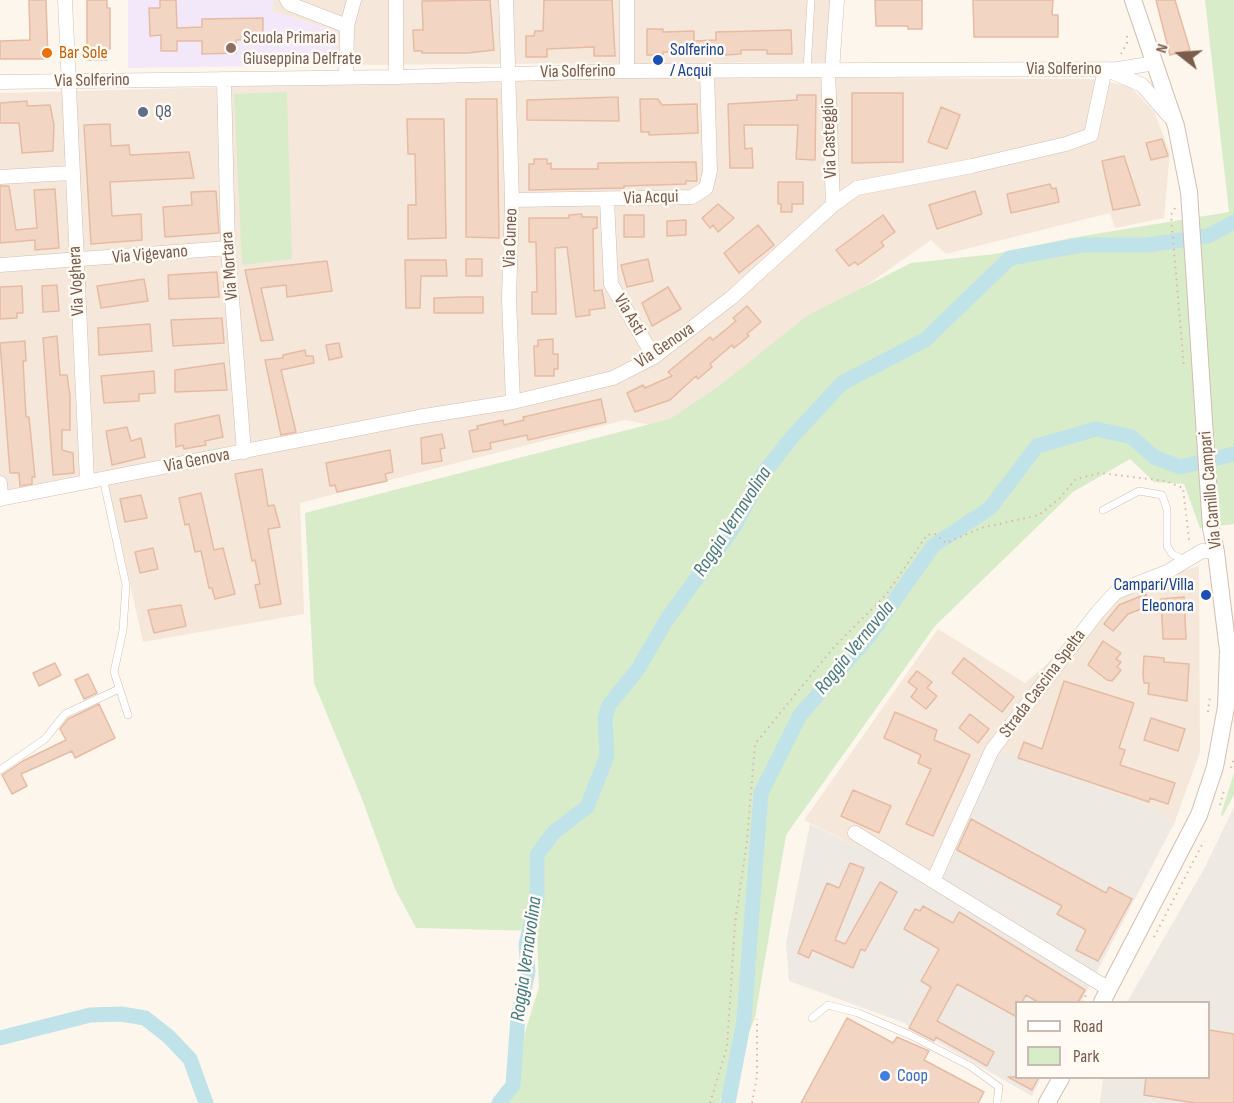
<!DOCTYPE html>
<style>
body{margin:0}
#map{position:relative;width:1234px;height:1103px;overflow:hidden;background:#fdf6ec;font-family:"Sofia Sans Condensed",sans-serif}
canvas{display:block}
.legend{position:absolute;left:1015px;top:1001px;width:195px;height:78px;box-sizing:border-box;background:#fffaf3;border:2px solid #cabbb1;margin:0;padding:8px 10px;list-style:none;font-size:18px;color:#7a5c4d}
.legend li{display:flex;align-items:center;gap:12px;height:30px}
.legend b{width:30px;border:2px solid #cabbb1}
.north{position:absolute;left:1150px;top:24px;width:60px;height:60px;-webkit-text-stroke:4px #fffaf3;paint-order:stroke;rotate:287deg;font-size:16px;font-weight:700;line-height:24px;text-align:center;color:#7a5c4d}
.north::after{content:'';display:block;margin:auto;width:21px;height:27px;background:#7a5c4d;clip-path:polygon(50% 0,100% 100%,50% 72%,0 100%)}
</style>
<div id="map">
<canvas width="1234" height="1103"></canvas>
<ul class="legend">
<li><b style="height:8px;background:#fff"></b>Road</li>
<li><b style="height:16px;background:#d8ecc9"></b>Park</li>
</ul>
<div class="north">N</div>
</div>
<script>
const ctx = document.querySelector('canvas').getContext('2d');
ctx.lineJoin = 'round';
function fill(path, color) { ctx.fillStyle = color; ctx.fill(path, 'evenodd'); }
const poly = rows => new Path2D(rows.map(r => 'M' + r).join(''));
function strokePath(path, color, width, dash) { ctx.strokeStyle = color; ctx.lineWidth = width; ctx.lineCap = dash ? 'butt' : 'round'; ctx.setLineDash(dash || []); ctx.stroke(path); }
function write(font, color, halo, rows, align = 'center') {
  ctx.font = font + ' "Sofia Sans Condensed",sans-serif'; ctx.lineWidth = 5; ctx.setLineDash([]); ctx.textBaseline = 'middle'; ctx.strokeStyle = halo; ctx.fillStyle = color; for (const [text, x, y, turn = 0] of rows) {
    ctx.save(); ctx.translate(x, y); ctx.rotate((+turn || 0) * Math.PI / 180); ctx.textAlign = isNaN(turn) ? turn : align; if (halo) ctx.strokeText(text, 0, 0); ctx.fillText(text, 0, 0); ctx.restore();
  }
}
const residential = poly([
 [273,0,832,0,828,62,335,65,335,31,273,11],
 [601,77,1091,79,1130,86,1155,113,1170,153,1164,218,1115,228,1110,213,946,254,931,240,786,342,677,430,625,420,300,503,304,614,143,642,105,471,0,491,0,93],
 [1199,566,1200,752,1174,824,1155,808,1001,750,994,758,944,877,863,831,855,846,804,820,938,629,1025,683,1045,666,1111,590]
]);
const industrial = poly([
 [1001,750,1155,808,1174,824,1081,1002,1016,1002,1016,1078,1041,1078,1032,1096,902,1022,789,981,786,943,810,824,855,846,863,831,944,877,994,757],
 [1234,807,1234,1103,1100,1103,1103,1078,1208,1078,1208,1002,1127,1002,1204,869]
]);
const education = poly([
 [128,0,273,0,273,11,335,31,335,65,128,68]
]);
const green = poly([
 [1205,0,1234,0,1234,524,1200,528,1184,484,1154,482,1130,459,1073,492,935,626,786,835,755,1018,719,1103,492,1103,509,1084,539,987,537,931,416,928,395,889,362,799,314,683,305,513,670,419,722,384,807,316,911,263,995,254,1071,238,1229,212],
 [287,92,292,259,242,265,234,94],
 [1234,773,1234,795,1222,817,1221,814]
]);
const canal = poly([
 [0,1038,90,1015,121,1014,145,1018,168,1036,190,1059,206,1103],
 [499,1103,513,1085,518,1017,528,972,526,944,537,899,537,855,554,832,587,807,607,756,605,718,609,705,638,669,667,619,734,527,762,475,793,436,842,383,925,340,1010,258,1082,245,1148,245,1208,236,1234,222],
 [728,1103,744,1020,761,793,800,715,870,635,933,546,990,508,1037,446,1096,429,1132,437,1154,457,1180,467,1234,454]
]);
const building = poly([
 [29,0,46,0,48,59,0,59,0,41,30,40,29,0],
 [87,0,107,0,107,8,110,8,110,49,108,49,107,60,87,60,87,0],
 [160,0,176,0,177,28,202,27,202,19,263,18,263,39,236,40,236,53,202,54,202,41,177,41,177,51,161,51,161,35,150,36,149,8,160,8,160,0],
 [490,0,494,50,468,53,422,53,422,51,414,51,413,30,423,30,422,1,490,0],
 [544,0,612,0,615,56,594,56,594,47,547,49,547,57,526,57,526,36,534,36,535,31,543,31,544,0],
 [875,0,922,0,922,29,908,29,908,26,876,26,875,0],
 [973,0,1053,0,1052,15,1058,15,1058,37,974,37,973,0],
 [1156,0,1175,0,1190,50,1170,55,1156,0],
 [647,29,663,29,663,32,694,31,694,41,716,40,716,32,791,30,792,54,767,54,767,50,741,50,741,54,725,55,725,51,663,52,663,55,647,55,647,29],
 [852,93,903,93,903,162,852,163,852,93],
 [797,95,816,95,815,160,796,159,798,125,744,125,745,149,752,148,753,168,730,168,728,104,797,100,797,95],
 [618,97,619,121,527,120,527,100,618,97],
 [466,99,497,99,499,238,466,237,466,99],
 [640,99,658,99,662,105,697,104,698,133,649,135,649,132,641,132,640,99],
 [27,101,27,106,50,105,54,125,53,151,22,153,19,123,0,123,0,103,27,101],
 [941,107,960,115,947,149,928,142,941,107],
 [407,119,444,119,446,238,408,239,408,205,416,205,415,154,408,154,407,119],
 [110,124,111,146,129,145,130,155,189,152,194,178,110,182,112,216,141,214,142,240,91,244,84,125,110,124],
 [1162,139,1168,156,1151,160,1146,143,1162,139],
 [1124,156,1140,205,1113,210,1102,161,1124,156],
 [534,159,547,159,547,164,551,163,551,169,598,169,598,163,696,162,697,181,686,181,686,184,624,186,624,188,529,190,529,164,534,164,534,159],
 [778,182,803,182,803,204,792,204,792,212,781,212,781,204,778,204,778,182],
 [1050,184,1052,189,1056,188,1059,202,1011,213,1007,194,1050,184],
 [0,186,9,186,16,230,37,228,34,190,55,189,59,248,35,250,35,240,0,243,0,186],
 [216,191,219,233,165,237,163,207,192,205,191,192,216,191],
 [975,191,982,214,937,229,929,205,975,191],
 [718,204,734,218,718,232,713,225,710,228,702,218,718,204],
 [582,214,582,217,597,217,597,228,593,229,594,291,602,290,605,308,589,310,590,315,576,317,567,247,555,248,556,314,532,314,532,292,537,292,536,242,529,242,529,218,569,218,569,215,582,214],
 [624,215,644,215,644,237,624,237,624,215],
 [883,215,895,232,881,242,884,246,858,265,855,262,849,266,836,250,883,215],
 [686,220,686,235,667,236,667,221,686,220],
 [758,225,774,245,739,273,724,253,758,225],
 [466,259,482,259,482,276,466,276,466,259],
 [648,259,653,281,627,287,621,265,648,259],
 [405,260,446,260,447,276,421,276,420,308,406,308,405,260],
 [327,261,332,291,287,297,286,285,261,288,273,340,261,341,245,270,327,261],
 [217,272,219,297,169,299,168,275,217,272],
 [144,279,148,301,101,308,97,286,144,279],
 [57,285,59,311,43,312,42,286,57,285],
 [22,286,23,313,17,313,17,318,0,319,0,287,22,286],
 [668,287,681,309,652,326,642,303,668,287],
 [465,297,483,297,483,313,434,313,434,298,465,297],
 [747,306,761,322,747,334,749,336,734,348,732,345,710,364,712,367,698,379,696,376,670,400,635,412,627,393,643,385,645,388,672,376,668,372,710,337,713,340,736,321,733,318,747,306],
 [222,318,224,343,173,346,171,320,222,318],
 [150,324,152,351,99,355,98,328,150,324],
 [57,336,60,375,67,375,70,396,70,430,62,430,62,450,73,453,74,473,53,475,43,338,57,336],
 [553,339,553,354,558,354,558,369,554,369,554,376,535,376,534,346,538,346,538,340,553,339],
 [25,341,26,361,23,361,26,417,29,417,35,477,32,477,32,484,20,486,19,473,10,473,0,343,25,341],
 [339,343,342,357,329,360,326,345,339,343],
 [305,350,306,356,313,356,314,363,281,370,296,432,281,435,265,360,283,358,283,355,305,350],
 [224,363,227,390,175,392,175,370,224,363],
 [154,371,155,393,139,394,139,401,104,403,101,376,154,371],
 [601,399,606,422,528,440,527,435,490,443,491,449,473,452,469,431,478,429,477,426,503,420,504,425,524,420,523,417,601,399],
 [219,415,223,437,205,441,206,445,184,449,183,445,176,447,175,424,219,415],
 [127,427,131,441,141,438,145,457,112,465,106,431,127,427],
 [442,434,445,448,440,449,442,461,422,464,421,438,442,434],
 [390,450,393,472,385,474,387,481,337,492,335,485,330,486,326,463,390,450],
 [262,469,268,506,274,505,280,527,268,529,281,604,260,608,255,585,260,584,255,560,252,561,235,474,262,469],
 [201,493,214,550,223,548,235,594,215,599,212,588,209,588,201,551,195,552,189,524,185,525,179,498,201,493],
 [141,495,147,518,125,522,120,499,141,495],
 [153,548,158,569,140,573,135,552,153,548],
 [1146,594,1149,606,1128,614,1113,631,1104,624,1119,605,1146,594],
 [1184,597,1186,639,1163,639,1161,599,1184,597],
 [181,605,186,626,154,633,148,610,181,605],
 [1103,641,1121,653,1116,659,1121,662,1117,667,1121,670,1112,681,1107,680,1088,665,1103,641],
 [1144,656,1164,658,1164,662,1189,664,1187,701,1148,694,1149,683,1144,683,1143,674,1144,656],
 [964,658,1014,697,1002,712,952,673,964,658],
 [55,663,61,675,39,686,33,673,55,663],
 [917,671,932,682,927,688,937,696,926,709,911,697,917,689,908,682,917,671],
 [88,674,97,693,84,699,75,680,88,674],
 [1064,681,1134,703,1119,748,1125,750,1120,765,1175,783,1168,804,1150,798,1149,802,1018,758,1024,742,1042,749,1064,681],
 [99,704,115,738,75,758,72,751,21,774,27,786,12,794,2,775,23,761,66,740,60,729,68,719,99,704],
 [895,712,937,730,934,740,970,755,933,836,906,824,931,769,918,763,921,755,884,738,895,712],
 [970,714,989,729,978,743,959,728,970,714],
 [1151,718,1185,729,1178,751,1144,740,1151,718],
 [853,790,891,806,879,833,841,816,853,790],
 [971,819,1106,893,1109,887,1132,899,1098,961,1076,950,1086,930,1057,914,1062,906,957,850,971,819],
 [850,863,864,868,835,940,845,944,880,882,897,892,865,951,861,949,853,968,812,950,809,958,798,953,827,883,839,888,850,863],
 [923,906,953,923,959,912,969,918,1085,990,1078,1002,1038,1002,1026,995,1022,1002,1017,1002,1017,1017,957,984,937,1021,994,1052,987,1066,936,1037,934,1041,909,1028,931,987,921,981,939,949,904,929,915,909,920,911,923,906],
 [847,1018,893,1043,897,1037,929,1051,924,1060,984,1092,978,1103,801,1103,847,1018],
 [1209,1030,1234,1034,1234,1103,1195,1103,1144,1095,1146,1077,1209,1077,1209,1030],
 [1008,1077,1039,1077,1032,1090,1008,1077]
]);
const path = poly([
 [1121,54,1127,43,1127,32],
 [1175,208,1171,215,1184,368],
 [1208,712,1210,696],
 [1231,768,1234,759],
 [1220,805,1224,791],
 [1154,937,1204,841],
 [1082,1002,1088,992],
 [710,1103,727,1047,735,923,747,841,755,744,834,647,886,595,927,535,935,534,946,543,981,528,1039,515,1059,499,1076,479,1100,473,1166,481,1183,488,1189,539,1193,542],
 [752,1103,757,1076,757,1019]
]);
const service = poly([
 [807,70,811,0],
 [103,478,126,585,123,630,114,672,128,715],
 [1103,510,1139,491,1162,495,1167,509,1167,546,1172,554,1186,561],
 [0,770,45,739,65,714,119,689],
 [812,1018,828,1005,858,1013,910,1035,970,1066,999,1087,997,1103]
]);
const minor = poly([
 [65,0,87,481],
 [287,0,290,4,347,26],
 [396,0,396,77],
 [506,0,512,200,509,299,513,402],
 [627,0,627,71],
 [828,70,833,205],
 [832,71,837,0],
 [1110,71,1142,85,1169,116],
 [346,77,347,26,354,0],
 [224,79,228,248,244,452],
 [0,82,396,77,627,71,1118,69,1155,63],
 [0,177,71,173],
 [512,200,692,197,706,188,710,171,707,72],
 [607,200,611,284,654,357],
 [0,265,228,248],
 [0,483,1,499],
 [0,499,418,417,513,402,613,378,654,357,731,298,833,205,857,188,972,166,1066,144,1091,135,1105,69],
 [855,833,1109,989],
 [933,881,992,750,1097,613,1116,592,1167,572,1202,551,1216,552]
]);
const tertiary = poly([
 [1102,1002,1199,815,1215,767,1226,707,1228,651,1216,552,1211,528,1189,192,1176,126,1133,0],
 [1047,1103,1061,1078]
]);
const markers = [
 [231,48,6,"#8d6e63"],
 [47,53,6,"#e8710a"],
 [658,60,6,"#1a4fb4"],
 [143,112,6,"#5c6f8a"],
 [1206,595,6,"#1a4fb4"],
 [885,1076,6,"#3f7fe0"]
];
const educationNames = [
 ["Scuola Primaria",243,38],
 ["Giuseppina Delfrate",243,59]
];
const transitNames = [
 ["Solferino",670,50],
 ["/ Acqui",670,71],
 ["Campari/Villa",1194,585,"right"],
 ["Eleonora",1194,606,"right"]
];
const foodNames = [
 ["Bar Sole",59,53]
];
const streetNames = [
 ["Via Solferino",1064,69],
 ["Via Solferino",578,72,-1],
 ["Via Solferino",92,81,-1],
 ["Via Casteggio",830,138,-92],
 ["Via Acqui",651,198,-2],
 ["Via Cuneo",511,238,-88],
 ["Via Vigevano",150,255,-5],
 ["Via Mortara",230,266,-94],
 ["Via Voghera",77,281,-93],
 ["Via Asti",629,315,59],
 ["Via Genova",665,346,-34],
 ["Via Genova",197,461,-11],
 ["Via Camillo Campari",1211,490,-95],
 ["Strada Cascina Spelta",1043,684,-53]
];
const serviceNames = [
 ["Q8",155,112]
];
const shopNames = [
 ["Coop",897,1076]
];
const waterNames = [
 ["Roggia Vernavolina",733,522,-57],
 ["Roggia Vernavola",855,648,-51],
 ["Roggia Vernavolina",527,959,-82]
];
fill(residential, '#f5e8da');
fill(industrial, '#efe9e4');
fill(education, '#f3e8fa');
fill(green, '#d8ecc9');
strokePath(canal, '#bfe3e8', 15);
fill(building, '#f3d5c3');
strokePath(building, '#e6bba3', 1.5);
strokePath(service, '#d1beb0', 8);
strokePath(minor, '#d1beb0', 15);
strokePath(tertiary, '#d1beb0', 18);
strokePath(path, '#d9b8a5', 2, [1.5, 4.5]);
strokePath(service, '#fff', 7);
strokePath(minor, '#fff', 14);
strokePath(tertiary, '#fff', 16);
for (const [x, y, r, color] of markers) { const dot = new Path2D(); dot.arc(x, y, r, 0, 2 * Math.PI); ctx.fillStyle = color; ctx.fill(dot); strokePath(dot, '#fffaf3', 2); }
write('18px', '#785e54', '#fffaf3', educationNames, 'left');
write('18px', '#164399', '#fffaf3', transitNames, 'left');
write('18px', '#c56008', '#fffaf3', foodNames, 'left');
write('18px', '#7a5c4d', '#fffaf3', streetNames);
write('18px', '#4e5e75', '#fffaf3', serviceNames, 'left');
write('18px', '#366cbe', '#fffaf3', shopNames, 'left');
write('italic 20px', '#437c86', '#fffaf3', waterNames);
</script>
